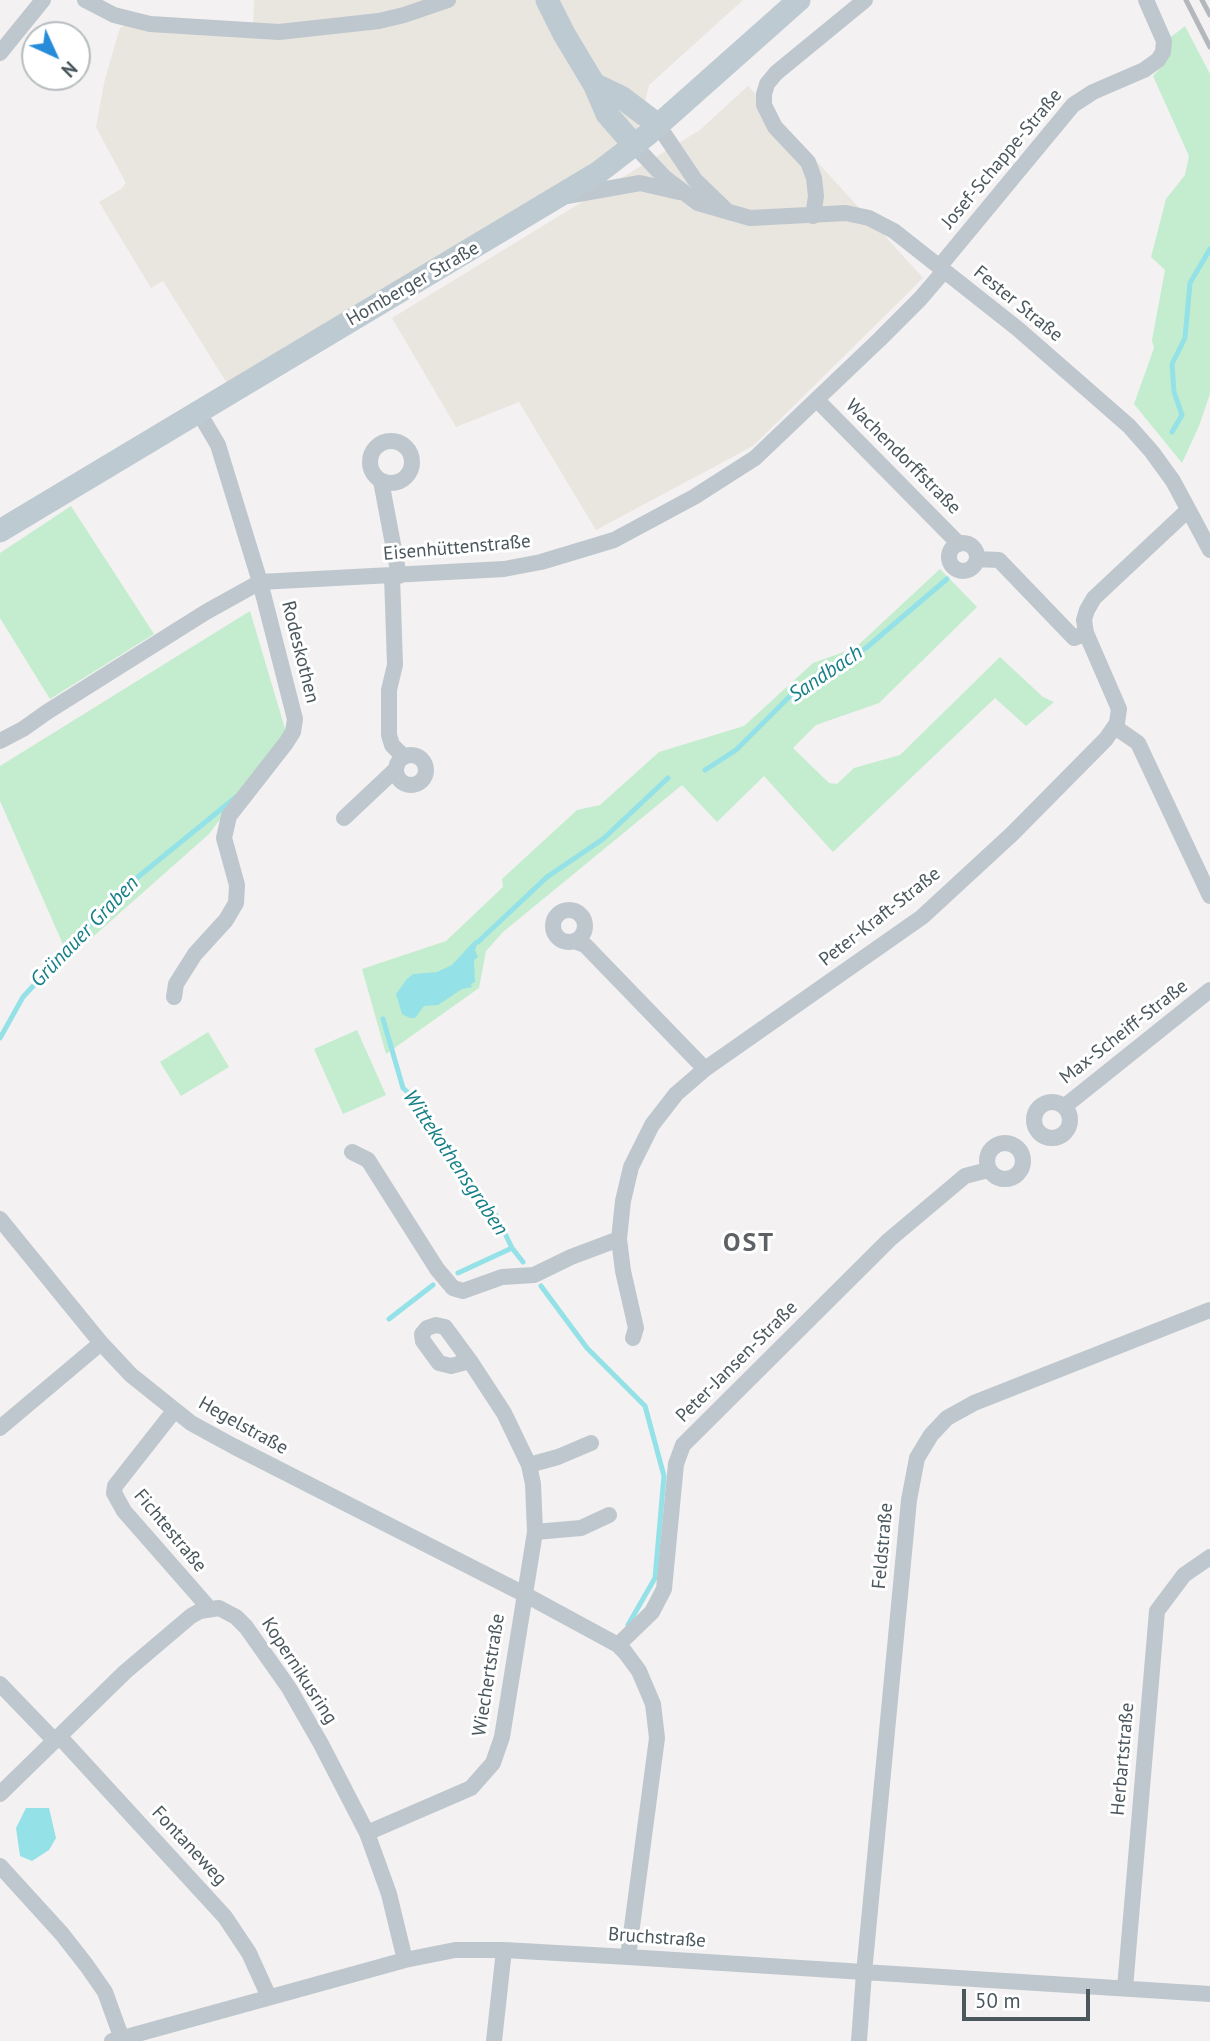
<!DOCTYPE html>
<meta charset="utf-8">
<style>
body{margin:0}
#map{position:relative;width:1210px;height:2041px;overflow:hidden;background:#f3f1f1;font-family:"PT Sans",sans-serif}
canvas{display:block}
.north{position:absolute;left:21px;top:21px;width:70px;height:70px;box-sizing:border-box;background:#fff;border:2px solid #b7bcbe;border-radius:50%;rotate:135deg;font-size:19px;font-weight:700;line-height:28px;text-align:center;color:#4a575d}
.north::after{content:'';display:block;margin:auto;width:24px;height:32px;background:#268cd9;clip-path:polygon(50% 0,100% 100%,50% 72%,0 100%)}
.scale{position:absolute;left:962px;top:1989px;width:128px;height:32px;box-sizing:border-box;border:4px solid #4a575d;border-top:0;padding-left:9px;font-size:21px;line-height:24px;white-space:nowrap;color:#4a575d;-webkit-text-stroke:5px #fff;paint-order:stroke}
</style>
<div id="map">
<canvas width="1210" height="2041"></canvas>
<div class="north">N</div>
<div class="scale">50 m</div>
</div>
<script>
const ctx = document.querySelector('canvas').getContext('2d');
ctx.lineJoin = 'round';
function fill(path, color) { ctx.fillStyle = color; ctx.fill(path, 'evenodd'); }
const poly = rows => new Path2D(rows.map(r => 'M' + r).join(''));
function strokePath(path, color, width, dash) { ctx.strokeStyle = color; ctx.lineWidth = width; ctx.lineCap = dash ? 'butt' : 'round'; ctx.setLineDash(dash || []); ctx.stroke(path); }
function write(font, color, halo, rows, align = 'center') {
  ctx.font = font + ' "PT Sans",sans-serif'; ctx.lineWidth = 6; ctx.setLineDash([]); ctx.textBaseline = 'middle'; ctx.strokeStyle = halo; ctx.fillStyle = color; for (const [text, x, y, turn = 0] of rows) {
    ctx.save(); ctx.translate(x, y); ctx.rotate((+turn || 0) * Math.PI / 180); ctx.textAlign = isNaN(turn) ? turn : align; if (halo) ctx.strokeText(text, 0, 0); ctx.fillText(text, 0, 0); ctx.restore();
  }
}
const commercial = poly([
 [254,0,743,0,649,85,634,145,232,391,163,281,151,288,99,202,121,189,126,183,96,127,105,79,120,28,132,21,253,32],
 [748,86,923,278,753,446,596,530,519,402,456,427,392,318,700,130]
]);
const green = poly([
 [1185,26,1210,74,1210,394,1199,426,1182,463,1134,404,1154,348,1152,340,1165,270,1151,257,1166,199,1185,175,1189,156,1153,76,1165,63,1171,37],
 [71,506,154,634,50,699,0,618,0,553],
 [940,569,977,607,879,703,816,725,793,748,829,783,837,784,854,768,900,755,1000,657,1043,697,1054,702,1026,726,995,698,833,852,764,776,717,822,682,785,503,932,486,951,479,988,386,1054,362,969,446,941,503,887,502,879,577,810,600,805,659,752,744,726,813,663,855,648],
 [250,611,286,732,209,834,69,958,0,801,0,766],
 [357,1030,386,1095,343,1114,314,1049],
 [208,1032,229,1067,181,1096,160,1062]
]);
const water = poly([
 [475,940,478,942,475,950,478,957,474,960,475,982,471,984,472,987,462,989,438,1005,424,1006,415,1018,410,1018,402,1014,396,994,407,979,413,974,437,972,452,965],
 [26,1808,49,1808,56,1838,49,1850,32,1861,20,1856,16,1828]
]);
const stream = poly([
 [1172,432,1182,415,1174,392,1172,364,1185,338,1190,283,1210,249],
 [705,770,736,750,791,695,866,648,947,579],
 [478,942,547,877,603,839,668,778],
 [383,1019,403,1088,412,1096,481,1201,496,1215,512,1248,458,1273],
 [0,1038,23,997,122,890,236,797],
 [512,1248,523,1262],
 [541,1286,587,1348,645,1406,664,1476,655,1578,628,1625],
 [389,1319,433,1285]
]);
const street = poly([
 [85,0,114,15,150,24,279,32,379,21,404,15,448,0],
 [0,53,43,0],
 [658,125,695,180,726,210],
 [634,145,665,178,698,203,750,218,846,213,869,218,894,231,1018,329,1129,426,1152,452,1173,481,1210,550],
 [567,196,640,183,679,192],
 [813,216,816,196,814,178,808,162,775,127,764,105,764,94,767,84,776,73,865,0],
 [939,267,1073,105,1093,92,1144,70,1158,60,1163,52,1164,41,1146,0],
 [818,401,959,544],
 '370 462a21 21 0 1 1 42 0a21 21 0 1 1-42 0Z',
 [381,481,399,576],
 '949 557a14 14 0 1 1 28 0a14 14 0 1 1-28 0Z',
 [977,559,999,560,1074,638,1086,633],
 [392,576,395,665,389,690,389,735,392,745,404,757],
 [1115,727,1138,743,1210,896],
 [0,741,23,729,47,712,206,612,260,582,504,569,541,562,614,540,694,497,755,458,880,339,920,299,944,271],
 '396 770a15 15 0 1 1 30 0a15 15 0 1 1-30 0Z',
 [344,818,396,769],
 '553 926a16 16 0 1 1 32 0a16 16 0 1 1-32 0Z',
 [574,941,585,945,705,1069],
 [174,997,176,984,195,954,226,920,236,903,237,885,224,838,229,816,286,743,293,732,295,719,260,582,218,445,198,411],
 '1034 1120a18 18 0 1 1 36 0a18 18 0 1 1-36 0Z',
 [1065,1106,1210,990],
 '987 1161a18 18 0 1 1 36 0a18 18 0 1 1-36 0Z',
 [352,1152,368,1160,437,1269,453,1288,463,1291,502,1277,534,1275,571,1257,619,1239],
 [0,1219,101,1343,131,1375,191,1423,233,1446,524,1594,618,1645,625,1652,639,1671,653,1704,657,1738,628,1957],
 [633,1338,636,1328,623,1271,619,1239,623,1201,631,1167,652,1125,676,1094,705,1069,922,917,1012,834,1106,739,1117,723,1119,709,1086,633,1084,620,1087,610,1094,598,1188,510],
 [174,1411,115,1486,114,1493,124,1511,209,1608],
 [0,1428,101,1343],
 [529,1465,558,1457,591,1443],
 [535,1532,581,1528,609,1515],
 [618,1645,652,1612,664,1589,676,1464,683,1445,889,1240,965,1176,988,1170],
 [0,1684,54,1740],
 [59,1736,225,1917,249,1953,269,1997],
 [0,1794,125,1672,191,1616,200,1611,219,1608,236,1617,246,1627,289,1688,321,1744,367,1833,389,1894,405,1960],
 [367,1833,471,1788,493,1763,502,1737,535,1532,533,1484,529,1465,504,1413,470,1361,445,1327,436,1325,427,1328,422,1334,423,1341,439,1363,451,1366,470,1361],
 [0,1866,62,1934,87,1966,105,1992,122,2039],
 [1125,1988,1157,1611,1184,1575,1210,1557],
 [112,2041,405,1960,455,1950,504,1950,628,1957,1210,1994],
 [494,2041,504,1950],
 [859,2041,864,1973,909,1500,917,1458,931,1435,947,1418,974,1403,1210,1310]
]);
const secondary = poly([
 [547,0,564,34,594,84,607,114,634,145],
 [594,84,621,97,658,125],
 [0,531,599,172,647,135,799,0]
]);
const rail = poly([
 [1186,0,1210,47],
 [1202,0,1210,15]
]);
const streetNames = [
 ["Josef-Schappe-Straße",1002,159,-50],
 ["Homberger Straße",413,284,-30],
 ["Fester Straße",1018,304,39],
 ["Wachendorffstraße",903,457,45],
 ["Eisenhüttenstraße",457,548,-5],
 ["Rodeskothen",300,652,76],
 ["Peter-Kraft-Straße",880,917,-38],
 ["Max-Scheiff-Straße",1124,1032,-38],
 ["Peter-Jansen-Straße",737,1362,-45],
 ["Hegelstraße",243,1426,29],
 ["Fichtestraße",170,1531,50],
 ["Feldstraße",883,1546,-85],
 ["Kopernikusring",299,1671,57],
 ["Wiechertstraße",489,1675,-81],
 ["Herbartstraße",1123,1759,-85],
 ["Fontaneweg",189,1846,47],
 ["Bruchstraße",657,1938,4]
];
const waterNames = [
 ["Sandbach",826,674,-34],
 ["Grünauer Graben",85,932,-46],
 ["Wittekothensgraben",455,1163,56]
];
const districtNames = [
 ["OST",749,1244]
];
fill(commercial, '#e9e5df');
fill(green, '#c3edce');
fill(water, '#94e1e7');
strokePath(stream, '#94e1e7', 5);
strokePath(street, '#bec7cd', 16);
strokePath(secondary, '#becad1', 23);
strokePath(rail, '#b4b7bb', 5);
write('19px', '#4a575d', '#fff', streetNames);
write('italic 21px', '#157f87', '#fff', waterNames);
ctx.letterSpacing = '2px';
write('bold 26px', '#5e6266', '#fff', districtNames);
ctx.letterSpacing = '0px';
</script>
